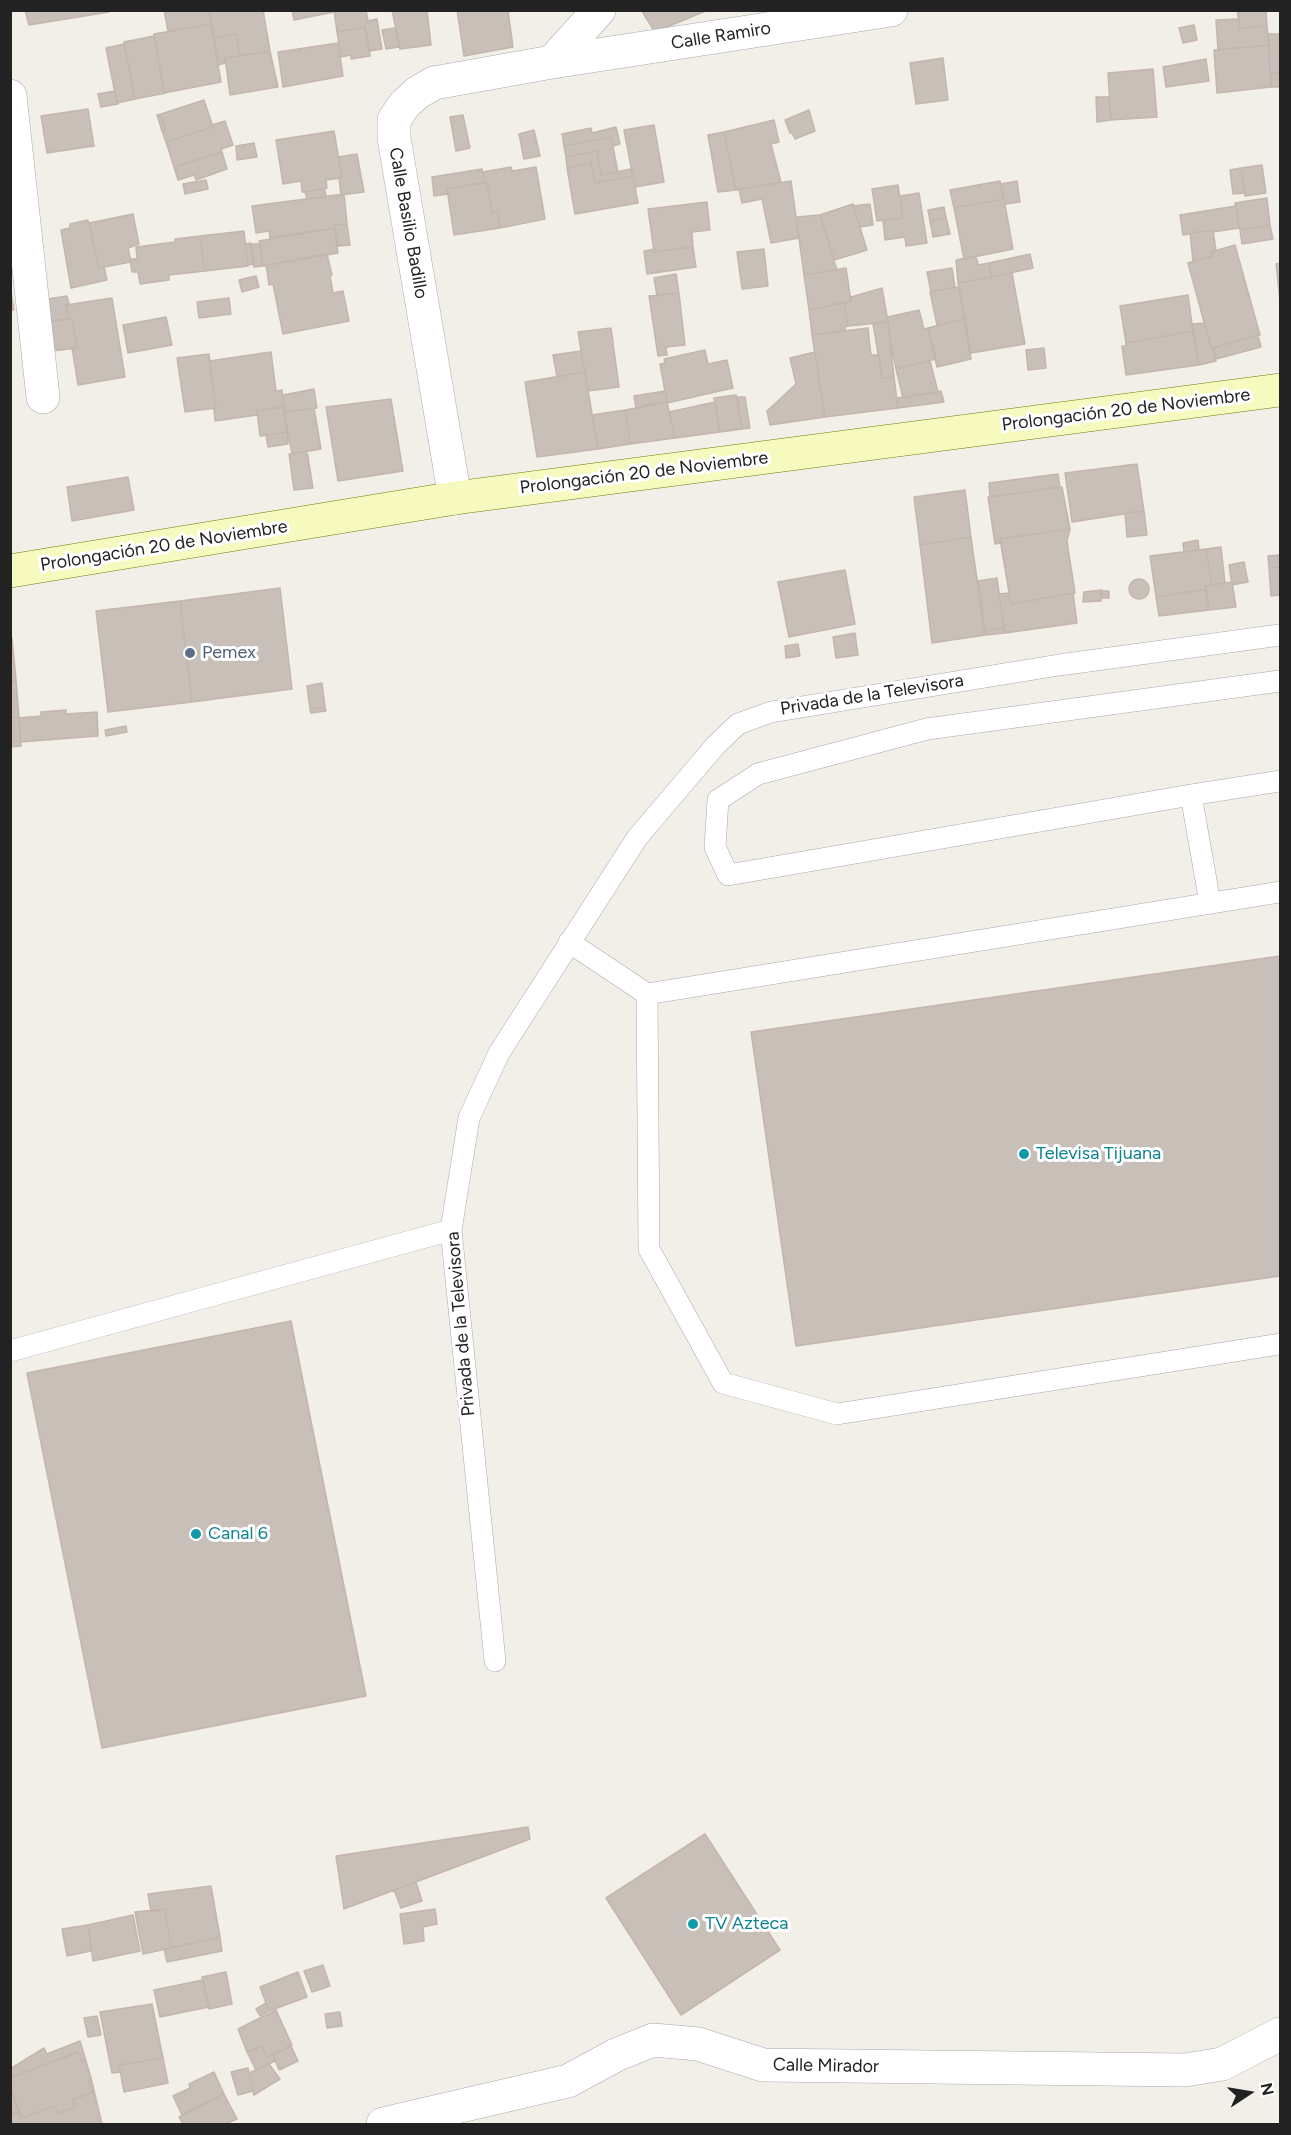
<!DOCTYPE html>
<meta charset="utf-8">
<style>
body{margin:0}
#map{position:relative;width:1291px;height:2135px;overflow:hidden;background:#f2efe9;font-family:Figtree,sans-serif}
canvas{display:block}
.frame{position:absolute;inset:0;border:12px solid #222;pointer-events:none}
.north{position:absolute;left:1219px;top:2063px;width:60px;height:60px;-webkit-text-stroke:4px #fff;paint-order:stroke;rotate:78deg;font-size:16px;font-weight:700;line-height:24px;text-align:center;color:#222}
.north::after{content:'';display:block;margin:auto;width:21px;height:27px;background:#222;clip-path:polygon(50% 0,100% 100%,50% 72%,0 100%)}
</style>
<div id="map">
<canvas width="1291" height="2135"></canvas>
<div class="frame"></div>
<div class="north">N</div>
</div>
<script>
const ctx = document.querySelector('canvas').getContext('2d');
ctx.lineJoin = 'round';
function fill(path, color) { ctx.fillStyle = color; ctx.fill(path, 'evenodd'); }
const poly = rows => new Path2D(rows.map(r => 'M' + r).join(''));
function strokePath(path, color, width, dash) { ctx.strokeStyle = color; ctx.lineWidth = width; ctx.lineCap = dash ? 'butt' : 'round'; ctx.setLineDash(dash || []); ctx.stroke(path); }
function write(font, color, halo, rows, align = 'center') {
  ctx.font = font + ' Figtree,sans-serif'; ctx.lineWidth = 6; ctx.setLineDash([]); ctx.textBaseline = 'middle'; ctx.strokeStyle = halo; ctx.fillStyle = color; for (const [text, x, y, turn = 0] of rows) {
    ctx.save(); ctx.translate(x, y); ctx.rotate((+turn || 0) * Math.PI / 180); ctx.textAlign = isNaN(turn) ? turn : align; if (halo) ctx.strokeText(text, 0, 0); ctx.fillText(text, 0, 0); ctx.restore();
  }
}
const building = poly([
 [25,10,108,10,109,12,29,25,25,10],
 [164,10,209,10,211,24,168,31,164,10],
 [209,10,263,10,270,51,240,56,236,34,214,38,209,10],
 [292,10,334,10,334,12,294,20,292,10],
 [334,10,366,10,368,21,377,19,382,49,370,51,365,27,337,32,334,10],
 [392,10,427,10,431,45,400,49,392,10],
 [457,10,508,10,513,47,464,56,457,10],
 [645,10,708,10,655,32,643,13,645,10],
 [1237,10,1266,10,1267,26,1240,28,1237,10],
 [1239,19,1240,28,1267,26,1269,45,1218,50,1216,20,1239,19],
 [211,24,221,82,164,93,154,34,211,24],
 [1194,25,1197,40,1183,43,1179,28,1194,25],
 [365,27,370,56,351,59,351,55,341,57,337,32,365,27],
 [395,28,399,47,386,49,382,30,395,28],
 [236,34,240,56,225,58,225,63,218,65,214,38,236,34],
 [1268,34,1280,34,1280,73,1270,73,1268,34],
 [154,36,164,93,166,93,135,99,124,42,154,36],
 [338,43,343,76,283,87,278,52,338,43],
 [124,44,135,99,117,103,106,48,124,44],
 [1269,45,1271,87,1217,93,1214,50,1269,45],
 [270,51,278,87,230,95,225,58,270,51],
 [943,58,948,100,916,104,910,63,943,58],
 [1206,59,1209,81,1166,87,1163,67,1206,59],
 [1153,69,1157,117,1111,120,1108,73,1153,69],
 [1270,73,1280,73,1280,87,1271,87,1270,73],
 [115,91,118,104,101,107,98,94,115,91],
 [1096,97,1109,97,1111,120,1097,122,1096,97],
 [204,100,213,127,166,142,162,131,165,130,161,114,204,100],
 [88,109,94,146,47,153,41,116,88,109],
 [809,110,815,131,795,139,792,133,790,133,785,120,809,110],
 [161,114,165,130,162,131,157,115,161,114],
 [463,115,470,148,456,151,450,117,463,115],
 [774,120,779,142,771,144,781,182,736,190,724,132,774,120],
 [225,121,233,145,221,149,222,152,174,167,166,142,213,127,212,125,225,121],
 [654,125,664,182,635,187,624,130,654,125],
 [616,127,620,144,613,146,611,137,564,146,562,134,591,128,592,133,616,127],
 [534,130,540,156,524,159,519,134,534,130],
 [334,131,342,178,326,180,327,188,305,192,302,192,301,181,283,184,276,140,334,131],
 [724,132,736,190,718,192,708,135,724,132],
 [611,137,618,172,601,175,597,151,566,157,564,146,611,137],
 [254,143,257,157,237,160,236,146,254,143],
 [597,151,601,175,631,169,633,176,595,183,591,163,567,168,566,157,597,151],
 [222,152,227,169,196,180,194,175,178,180,174,167,222,152],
 [357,154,364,192,341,195,339,178,342,178,338,157,357,154],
 [591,163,595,183,633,176,638,203,575,214,567,168,591,163],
 [1262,165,1266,193,1245,196,1241,168,1262,165],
 [511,167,512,171,536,167,545,219,500,228,498,212,492,213,487,182,484,183,483,172,511,167],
 [1241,168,1245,193,1233,194,1230,170,1241,168],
 [482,169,484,183,447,189,448,194,434,196,432,177,482,169],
 [206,180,208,189,185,194,183,184,206,180],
 [791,181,799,238,771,243,762,199,742,203,739,189,791,181],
 [1000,181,1004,199,954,208,950,190,1000,181],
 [1017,181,1020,202,1005,204,1001,184,1017,181],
 [487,182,492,213,498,212,500,228,454,235,447,189,487,182],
 [898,185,903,218,877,221,872,189,898,185],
 [325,189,326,197,307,199,305,192,325,189],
 [919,193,927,243,906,246,905,237,885,240,883,220,903,218,900,196,919,193],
 [344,194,347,224,334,225,334,228,270,238,269,231,256,233,252,206,344,194],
 [1267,198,1270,225,1240,230,1235,203,1267,198],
 [1004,199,1013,249,964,259,954,208,1004,199],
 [707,202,710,230,692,232,693,247,654,252,648,209,707,202],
 [853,204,867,250,834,260,820,215,853,204],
 [870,204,873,225,860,227,853,206,870,204],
 [1236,206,1239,228,1213,232,1213,230,1190,233,1190,234,1183,235,1180,215,1236,206],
 [944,207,946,218,930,221,928,210,944,207],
 [133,214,139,244,128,248,131,262,99,268,89,223,133,214],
 [820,215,837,270,804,275,796,217,820,215],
 [946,218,950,234,933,237,930,221,946,218],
 [88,220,99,268,104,267,107,280,71,288,61,230,70,228,70,224,88,220],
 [347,224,350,245,338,246,334,225,347,224],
 [1270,225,1273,239,1242,244,1240,230,1270,225],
 [334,228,338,253,263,266,259,241,334,228],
 [1213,230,1216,251,1211,252,1212,256,1193,261,1190,233,1213,230],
 [244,231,248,266,205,271,200,236,244,231],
 [200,236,205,271,169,275,169,280,140,284,138,272,132,272,130,259,137,259,136,247,175,242,175,239,200,236],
 [250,243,254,264,248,265,245,244,250,243],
 [250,244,260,244,263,266,254,267,250,244],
 [1235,245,1260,335,1211,348,1188,263,1212,256,1211,252,1235,245],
 [693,247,696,267,647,274,644,251,654,249,654,252,693,247],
 [764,249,768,286,742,289,737,252,764,249],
 [327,254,332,275,330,276,333,293,343,291,349,321,283,334,273,284,269,285,266,265,327,254],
 [1030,254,1033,268,992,277,989,263,1030,254],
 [976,256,978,265,989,263,992,277,958,283,956,260,976,256],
 [1280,263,1280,300,1276,264,1280,263],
 [846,268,851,301,809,310,804,275,846,268],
 [952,268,955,287,931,292,927,272,952,268],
 [1012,273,1025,344,971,353,958,283,1012,273],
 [676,274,679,293,657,296,654,278,676,274],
 [256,276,259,287,242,292,239,280,256,276],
 [10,287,14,310,10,310,10,287],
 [959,287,964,319,937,325,930,292,959,287],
 [882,288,888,322,848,326,844,303,851,301,851,297,882,288],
 [679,293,685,345,666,347,667,355,658,356,649,296,679,293],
 [1188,295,1193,331,1126,343,1120,306,1188,295],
 [67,296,69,304,66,305,68,319,44,322,41,300,67,296],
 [112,298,125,377,78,385,72,348,77,348,72,318,68,319,66,305,112,298],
 [229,298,231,314,199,318,197,302,229,298],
 [844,303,848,326,845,327,845,330,812,335,809,310,844,303],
 [919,310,924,329,928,328,936,359,896,369,890,340,888,317,919,310],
 [166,317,172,345,128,353,123,325,166,317],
 [72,318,77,348,52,351,48,321,72,318],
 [964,319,971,359,937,367,928,328,964,319],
 [888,322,894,377,882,378,873,324,888,322],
 [1204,323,1216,361,1199,365,1193,324,1204,323],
 [611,328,619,387,588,391,578,332,611,328],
 [868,328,871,355,879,355,882,378,894,377,898,408,825,417,812,335,868,328],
 [1193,331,1199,365,1126,375,1122,346,1126,346,1126,343,1193,331],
 [1258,335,1261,347,1216,359,1213,348,1258,335],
 [1044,348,1046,368,1028,370,1026,350,1044,348],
 [705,350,708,364,727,360,733,388,667,403,660,364,665,363,664,359,705,350],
 [581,351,585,372,557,377,553,355,581,351],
 [271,352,276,391,282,390,284,407,257,411,257,415,215,421,214,409,216,408,209,361,271,352],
 [815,352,825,417,770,425,767,411,796,384,790,358,815,352],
 [209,354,216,408,185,412,177,358,209,354],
 [930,361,938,392,903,398,896,369,930,361],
 [585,372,598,449,537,457,525,382,585,372],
 [314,389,317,408,284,412,283,395,314,389],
 [665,391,667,402,643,405,644,407,636,408,634,396,665,391],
 [941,391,944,402,898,408,897,398,941,391],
 [736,395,742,429,720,432,714,398,736,395],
 [737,397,745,397,750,428,742,429,737,397],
 [391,399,403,471,338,481,326,407,391,399],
 [667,402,675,438,630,444,625,410,667,402],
 [715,402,720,432,675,438,669,412,715,402],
 [284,407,287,432,260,436,257,411,284,407],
 [314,408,321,449,292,454,284,412,314,408],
 [625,410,630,444,598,449,592,415,625,410],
 [287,432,288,444,268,447,266,435,287,432],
 [307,451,313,488,294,490,289,454,307,451],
 [1137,464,1144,511,1072,522,1065,473,1137,464],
 [1058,474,1060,487,990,497,989,483,1058,474],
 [128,477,134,510,72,521,67,487,128,477],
 [1062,487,1070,529,1000,539,1001,543,995,544,988,497,1062,487],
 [965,490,971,537,920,545,914,497,965,490],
 [1144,511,1147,535,1127,537,1125,513,1144,511],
 [1070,529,1067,541,1075,593,1011,604,1000,539,1070,529],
 [971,537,985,635,932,643,920,545,971,537],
 [1198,540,1199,550,1184,552,1183,543,1198,540],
 [1221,547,1225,583,1212,585,1206,549,1221,547],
 [1206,549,1212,585,1205,586,1206,589,1156,597,1150,556,1206,549],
 [1280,555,1280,567,1269,568,1268,556,1280,555],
 [1244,562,1248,582,1232,585,1229,565,1244,562],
 [1280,567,1280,595,1271,596,1269,568,1280,567],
 [845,570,855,624,789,637,778,582,845,570],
 [997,578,1004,628,985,631,978,581,997,578],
 '1129 589a10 10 0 1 1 20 0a10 10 0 1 1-20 0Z',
 [1232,582,1236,607,1209,610,1205,586,1232,582],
 [280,588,292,689,192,702,180,601,280,588],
 [1206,589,1209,610,1159,616,1156,597,1206,589],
 [1102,590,1101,601,1083,602,1084,592,1102,590],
 [1101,591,1109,591,1109,598,1101,598,1101,591],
 [1009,593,1011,604,1073,593,1077,623,1005,633,999,594,1009,593],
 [180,601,192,702,108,712,96,611,180,601],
 [1004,628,1005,633,985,635,985,631,1004,628],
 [855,633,858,655,836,658,833,637,855,633],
 [12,638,16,680,10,681,10,639,12,638],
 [798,644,800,656,786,658,785,646,798,644],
 [16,680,19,717,10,718,10,681,16,680],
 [322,683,325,707,310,709,307,686,322,683],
 [325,707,326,711,311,713,310,709,325,707],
 [66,710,66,714,97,712,98,736,20,742,19,718,41,716,41,712,66,710],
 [19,717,21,746,10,747,10,718,19,717],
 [126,726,127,732,106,736,105,730,126,726],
 [1280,956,1280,1276,796,1346,751,1032,1280,956],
 [291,1321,366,1696,102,1748,27,1373,291,1321],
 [528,1827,530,1839,344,1909,336,1856,528,1827],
 [705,1834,780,1950,681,2015,606,1898,705,1834],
 [416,1882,422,1901,401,1908,394,1890,416,1882],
 [211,1886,220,1937,171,1948,165,1909,151,1912,148,1894,211,1886],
 [165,1909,171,1948,143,1954,135,1912,165,1909],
 [435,1909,437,1924,423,1927,424,1941,404,1944,400,1914,435,1909],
 [133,1915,140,1951,93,1961,88,1925,133,1915],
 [88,1925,91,1951,67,1956,62,1929,88,1925],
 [220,1937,222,1951,167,1962,164,1949,220,1937],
 [323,1965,330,1986,312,1992,304,1971,323,1965],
 [226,1972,232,2004,209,2009,202,1977,226,1972],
 [298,1972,307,1997,269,2011,260,1987,298,1972],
 [203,1980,209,2007,160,2017,154,1990,203,1980],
 [266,2003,269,2011,260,2016,256,2009,266,2003],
 [152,2004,163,2058,119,2065,120,2072,112,2073,100,2012,152,2004],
 [276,2010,292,2045,267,2057,262,2046,247,2052,238,2029,276,2010],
 [340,2012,342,2026,327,2028,325,2014,340,2012],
 [97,2016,101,2035,88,2037,84,2018,97,2016],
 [80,2041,86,2061,82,2062,78,2052,10,2078,10,2069,44,2048,47,2054,80,2041],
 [262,2046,267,2057,273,2055,275,2061,256,2070,247,2052,262,2046],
 [291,2046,298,2061,279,2070,273,2055,291,2046],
 [78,2052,82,2062,86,2061,91,2078,88,2079,93,2092,72,2100,75,2107,58,2113,55,2106,21,2118,10,2088,10,2078,78,2052],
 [163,2058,168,2083,124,2092,119,2065,163,2058],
 [269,2064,280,2079,254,2095,249,2073,269,2064],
 [248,2068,253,2091,238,2095,231,2072,248,2068],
 [214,2072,224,2094,182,2115,173,2096,190,2088,189,2084,214,2072],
 [91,2078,102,2124,10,2124,10,2107,13,2114,20,2113,21,2118,55,2106,58,2113,75,2107,72,2100,93,2092,88,2079,91,2078],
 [12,2091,20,2113,13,2114,10,2107,12,2091],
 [224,2094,237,2119,225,2124,183,2124,179,2117,224,2094]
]);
const lane = poly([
 [1280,681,927,729,758,774,718,800,715,847,728,875,1191,795,1280,781],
 [1191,795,1210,903],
 [569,942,647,994,1280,892],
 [647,994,649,1249,723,1383,837,1414,1280,1344],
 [10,1351,451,1230],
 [495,1661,451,1230,469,1118,499,1053,637,838,715,746,738,724,771,712,1059,665,1280,635]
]);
const street = poly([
 [552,62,599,10],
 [10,96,43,397],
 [455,498,394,138,394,120,404,105,417,93,434,83,552,62,891,10],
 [383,2124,568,2081,616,2055,653,2040,698,2044,763,2065,1185,2070,1222,2064,1280,2034]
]);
const secondary = poly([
 [10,571,455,498,1280,390]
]);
const markers = [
 [190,653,6,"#5c6f8a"],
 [1024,1154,6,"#0f9aa8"],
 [196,1534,6,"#0f9aa8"],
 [693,1924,6,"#0f9aa8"]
];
const streetNames = [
 ["Calle Ramiro",721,36,-9],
 ["Calle Basilio Badillo",408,223,80],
 ["Prolongación 20 de Noviembre",1126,410,-7],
 ["Prolongación 20 de Noviembre",644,473,-7],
 ["Prolongación 20 de Noviembre",164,546,-9],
 ["Privada de la Televisora",872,695,-9],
 ["Privada de la Televisora",461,1324,-95],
 ["Calle Mirador",826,2066,1]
];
const serviceNames = [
 ["Pemex",202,653]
];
const cultureNames = [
 ["Televisa Tijuana",1036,1154],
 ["Canal 6",208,1534],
 ["TV Azteca",705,1924]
];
fill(building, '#c7bfb8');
strokePath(building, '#c4b6ab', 1.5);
strokePath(lane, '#a9a9a9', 22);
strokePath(street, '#a9a9a9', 34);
strokePath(secondary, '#707d05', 34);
strokePath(lane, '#fff', 21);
strokePath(street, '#fff', 33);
strokePath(secondary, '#f7fabf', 33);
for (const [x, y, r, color] of markers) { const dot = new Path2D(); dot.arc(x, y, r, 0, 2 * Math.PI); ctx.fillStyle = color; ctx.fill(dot); strokePath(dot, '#fff', 2); }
write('18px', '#222', '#fff', streetNames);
write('18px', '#4e5e75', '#fff', serviceNames, 'left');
write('18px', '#0d838f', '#fff', cultureNames, 'left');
</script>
